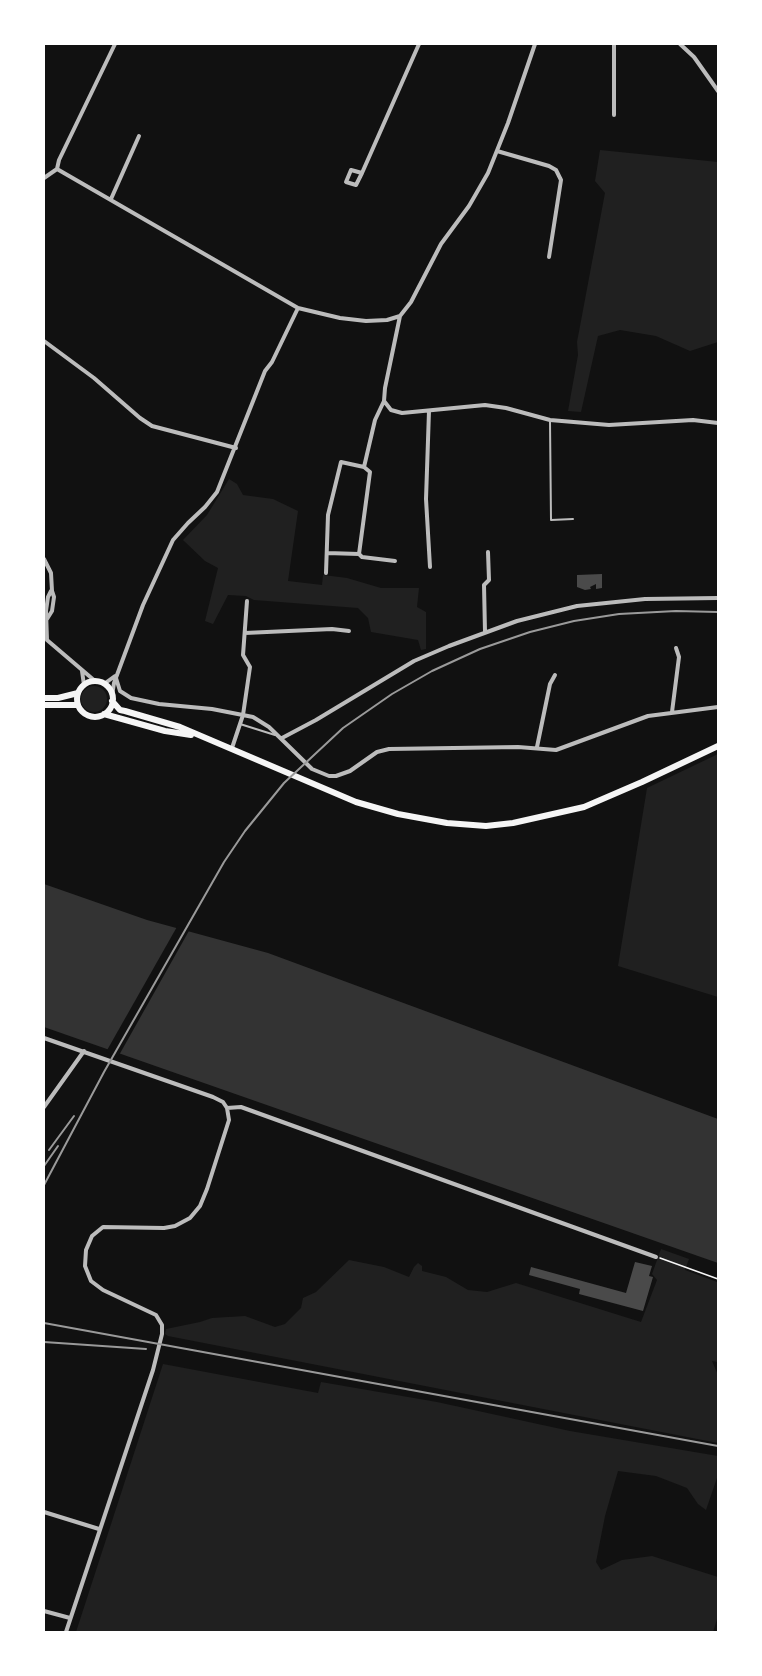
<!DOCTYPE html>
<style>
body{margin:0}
#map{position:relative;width:762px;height:1676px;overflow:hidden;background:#111;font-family:Commissioner,sans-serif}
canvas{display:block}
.frame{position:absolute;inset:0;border:45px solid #fff;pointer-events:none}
</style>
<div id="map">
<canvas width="762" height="1676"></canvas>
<div class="frame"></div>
</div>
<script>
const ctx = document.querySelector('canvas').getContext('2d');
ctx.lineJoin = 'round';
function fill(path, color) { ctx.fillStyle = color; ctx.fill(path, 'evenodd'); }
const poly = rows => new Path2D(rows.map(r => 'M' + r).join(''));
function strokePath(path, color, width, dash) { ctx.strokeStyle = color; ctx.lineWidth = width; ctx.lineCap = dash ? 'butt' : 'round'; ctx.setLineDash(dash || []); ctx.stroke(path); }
const green = poly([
 [600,150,718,162,718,342,690,351,656,336,620,330,598,336,581,412,568,411,578,355,577,342,605,193,595,181],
 [229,479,237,484,243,495,273,499,298,511,288,581,322,585,323,575,347,578,381,588,419,588,417,607,426,612,426,649,421,650,418,640,371,632,368,618,358,608,254,600,246,596,228,595,213,624,205,621,218,568,205,561,183,540,207,515],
 '81 699a13 13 0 1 1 26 0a13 13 0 1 1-26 0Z',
 [718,754,718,997,618,966,647,788],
 [661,1249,689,1259,685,1270,717,1282,718,1279,718,1362,712,1361,718,1375,718,1443,168,1336,165,1334,166,1329,200,1322,212,1318,245,1316,275,1327,285,1324,301,1308,303,1298,316,1292,349,1260,384,1267,409,1277,414,1267,418,1263,422,1266,422,1271,446,1277,468,1290,487,1292,516,1283,641,1322,657,1280,652,1274],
 [163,1364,318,1393,321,1382,437,1402,570,1431,718,1456,718,1478,717,1478,706,1510,698,1504,687,1488,656,1476,618,1471,605,1516,596,1562,601,1570,622,1560,652,1556,718,1577,718,1616,713,1632,76,1632]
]);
const water = poly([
 [44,884,147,920,268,953,718,1119,718,1263,44,1027]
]);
const pier = poly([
 [178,925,190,929,118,1057,106,1052]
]);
const building = poly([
 [602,574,602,588,596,589,596,584,590,587,591,589,585,590,577,587,577,575],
 [635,1262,652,1266,649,1276,653,1277,643,1311,579,1294,580,1289,529,1275,531,1267,626,1293]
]);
const path = poly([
 [660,1258,718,1279]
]);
const service = poly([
 [550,422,551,520,573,519],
 [240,724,275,735]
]);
const minor = poly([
 [680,44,694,57,718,91],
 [614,115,614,44],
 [497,151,549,166,556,170,561,180,549,257],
 [57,169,298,308],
 [57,169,59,160,115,44],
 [362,173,351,170,346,182,356,185,362,173,419,44],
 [44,178,57,169],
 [111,199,139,136],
 [400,316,385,388,384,401,391,410,402,413,485,405,506,408,550,420,609,425,693,420,718,423],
 [44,341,94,378,140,418,152,426,236,448],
 [429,411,426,499,430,567],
 [327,553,359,554,370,472,364,467],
 [359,554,362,557,395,561],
 [44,559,51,573,52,591,54,597,52,611,47,619],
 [326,573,328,515,341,462,364,467,375,420,384,401],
 [485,632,484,585,489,580,488,552],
 [245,633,332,629,349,631],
 [47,640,95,681],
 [47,640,46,611,48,597,51,591],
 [82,671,84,685],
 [116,678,120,691,131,698,159,704,212,709,253,717,269,727,312,769,329,776,336,776,350,771,377,752,389,749,518,747,556,750,648,716,718,707],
 [104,684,115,676],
 [112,696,114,683,143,605,173,540,188,523,205,507,217,492,265,371,272,362,298,308,340,318,366,321,387,320,400,316,411,302,441,244,469,206,488,173,508,123,535,44],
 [672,712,679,657,676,648],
 [282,738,316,720,414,661,449,646,517,621,577,606,645,599,718,598],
 [537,747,550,684,555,675],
 [232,748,243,715,250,667,243,655,247,601],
 [44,1038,213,1097,223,1102,227,1108],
 [44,1107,84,1051],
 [227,1108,241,1107,656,1257],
 [44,1512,99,1529],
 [44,1611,70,1618],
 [66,1632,153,1370,162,1334,162,1325,156,1315,103,1290,91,1281,85,1266,86,1250,92,1236,103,1227,164,1228,175,1226,190,1218,200,1206,207,1189,229,1120,227,1108]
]);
const secondary = poly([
 '77 699a18 18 0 1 1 36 0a18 18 0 1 1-36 0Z',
 [44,698,58,698,78,693],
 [112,701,120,710,125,711,180,727,356,802,398,814,447,823,486,826,513,823,584,807,642,782,718,746],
 [44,705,78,705],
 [104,714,165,731,191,735]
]);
const rail = poly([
 [49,1150,74,1116],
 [44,1166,58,1146],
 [44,1185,104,1072,224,862,245,831,284,783,343,728,392,694,432,671,480,649,530,632,574,621,619,614,676,611,718,612],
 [44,1323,718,1446],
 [44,1342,146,1349]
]);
fill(green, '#202020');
fill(water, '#333');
fill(pier, '#111');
fill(building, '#4a4a4a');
strokePath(path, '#f5f5f5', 1.5);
strokePath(service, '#bcbcbc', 2);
strokePath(minor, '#bcbcbc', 4);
strokePath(secondary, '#f5f5f5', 6);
strokePath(rail, '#9a9a9a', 2);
</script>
